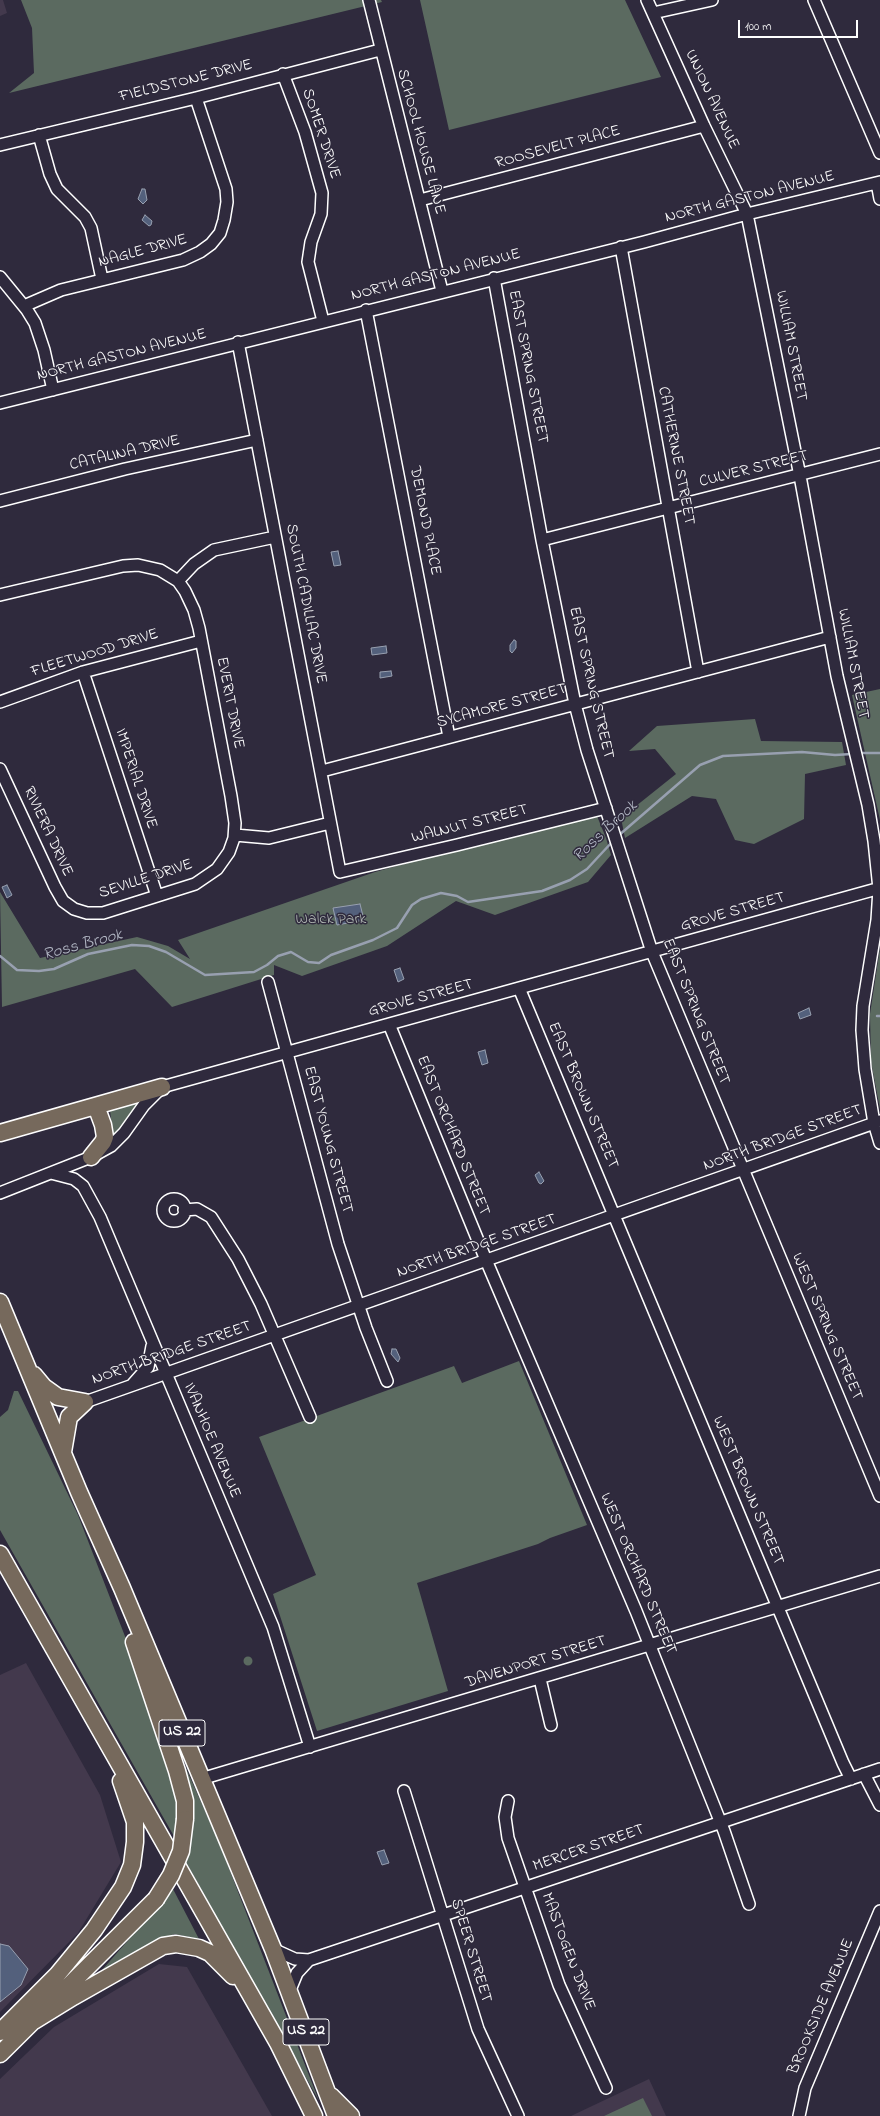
<!DOCTYPE html>
<style>
body{margin:0}
#map{position:relative;width:880px;height:2116px;overflow:hidden;background:#2f2a3d;font-family:"Indie Flower",sans-serif}
canvas{display:block}
.scale{position:absolute;left:738px;top:20px;width:120px;height:18px;box-sizing:border-box;border:2px solid #fff;border-top:0;padding-left:5px;font-size:12px;line-height:14px;white-space:nowrap;color:#fff;-webkit-text-stroke:3px #2f2a3d;paint-order:stroke}
</style>
<div id="map">
<canvas width="880" height="2116"></canvas>
<div class="scale">100 m</div>
</div>
<script>
const ctx = document.querySelector('canvas').getContext('2d');
ctx.lineJoin = 'round';
function fill(path, color) { ctx.fillStyle = color; ctx.fill(path, 'evenodd'); }
const poly = rows => new Path2D(rows.map(r => 'M' + r).join(''));
function strokePath(path, color, width, dash) { ctx.strokeStyle = color; ctx.lineWidth = width; ctx.lineCap = dash ? 'butt' : 'round'; ctx.setLineDash(dash || []); ctx.stroke(path); }
function write(font, color, halo, rows, align = 'center') {
  ctx.font = font + ' "Indie Flower",sans-serif'; ctx.lineWidth = 3; ctx.setLineDash([]); ctx.textBaseline = 'middle'; ctx.strokeStyle = halo; ctx.fillStyle = color; for (const [text, x, y, turn = 0] of rows) {
    ctx.save(); ctx.translate(x, y); ctx.rotate((+turn || 0) * Math.PI / 180); ctx.textAlign = isNaN(turn) ? turn : align; if (halo) ctx.strokeText(text, 0, 0); ctx.fillText(text, 0, 0); ctx.restore();
  }
}
const built = poly([
 [0,0,3,0,7,13,0,16],
 [26,1663,100,1795,121,1862,78,1933,0,2012,0,1675],
 [159,1964,187,1967,272,2116,0,2116,0,2079,54,2027],
 [649,2079,666,2116,571,2116]
]);
const green = poly([
 [21,0,381,0,382,2,9,93,34,73,32,28],
 [420,0,625,0,661,77,449,130],
 [880,689,880,820,852,695],
 [755,719,761,741,842,742,846,765,805,774,804,819,754,844,735,840,716,799,692,796,625,838,621,818,676,774,655,749,629,751,657,726],
 [597,816,606,838,611,855,588,882,495,915,456,901,387,946,302,976,274,965,274,975,172,1007,135,969,2,1007,0,892,40,958,137,937,168,946,190,959,178,940,375,872,440,854],
 [880,948,880,1109,871,1062,870,1014],
 [139,1100,140,1102,123,1126,111,1139,112,1128,110,1110],
 [519,1361,587,1525,550,1538,538,1544,417,1583,448,1691,317,1731,273,1594,316,1575,259,1437,454,1366,462,1383],
 [14,1391,18,1391,78,1515,133,1657,177,1803,175,1838,0,1530,0,1417,8,1410],
 '243.5 1661a4.5 4.5 0 1 1 9 0a4.5 4.5 0 1 1-9 0Z',
 [185,1766,218,1840,319,2101,186,1862,194,1818],
 [173,1889,199,1939,174,1934,102,1970],
 [643,2098,652,2116,604,2116]
]);
const water = poly([
 [142,189,145,189,147,200,143,204,138,199,142,189],
 [145,215,152,221,151,225,149,226,142,220,145,215],
 [338,551,341,565,334,566,331,552,338,551],
 [514,640,516,641,516,648,512,653,510,651,510,645,514,640],
 [386,646,387,653,372,655,371,648,386,646],
 [391,671,392,676,380,678,380,672,391,671],
 [7,885,12,895,7,898,2,887,7,885],
 [360,904,364,920,337,925,333,908,360,904],
 [400,968,404,979,398,982,394,970,400,968],
 [809,1008,811,1015,800,1019,798,1013,809,1008],
 [485,1050,488,1063,482,1065,478,1052,485,1050],
 [539,1172,544,1181,541,1184,539,1183,535,1175,539,1172],
 [392,1349,396,1349,400,1358,398,1362,391,1354,392,1349],
 [384,1850,389,1863,382,1865,377,1852,384,1850],
 [0,1944,9,1946,28,1969,21,1985,0,2002,0,1944]
]);
const stream = poly([
 [859,753,880,753],
 [618,836,700,765,723,756,802,752,835,755,852,754],
 [0,956,17,970,39,971,54,969,88,954,132,945,149,946,166,952,205,975,254,972,267,965,278,956,291,952,308,962,319,963,331,955,373,940,397,928,412,905,421,899,441,893,457,896,468,902,542,891,570,880,587,869,613,841],
 [877,1016,880,1016]
]);
const minor = poly([
 [369,0,442,291],
 [647,0,704,126,747,214,800,476,837,676,868,805,874,841,879,889,877,920,863,1006,862,1030,865,1069,874,1123,880,1143],
 [814,0,880,153],
 [653,13,712,0],
 [283,74,305,132,322,193,321,214,311,242,308,262,323,321],
 [39,135,50,174,57,189,85,217,91,228,102,279],
 [0,145,196,98,380,50],
 [877,183,880,199],
 [420,200,704,126],
 [621,247,698,672],
 [0,277,27,310,35,323,44,350,53,390],
 [494,278,542,540,575,704,587,750,652,952,880,1496],
 [24,306,61,290,183,260,200,252,211,244,220,233,224,220,227,202,226,189,196,98],
 [366,310,449,737],
 [238,342,340,872,457,845,606,808],
 [0,403,644,242,747,214,880,182],
 [0,501,125,469,257,440],
 [542,540,880,454],
 [178,581,194,564,214,550,275,537],
 [0,595,123,566,138,565,160,570,178,581,185,591,194,610,199,628,231,796,235,823,234,838,229,852,217,869,195,884,103,913,87,913,74,909,63,901,55,887,0,769],
 [83,672,157,896],
 [0,702,83,672,201,641],
 [322,771,830,637],
 [235,835,269,838,330,823],
 [268,982,338,1244,366,1328,387,1381],
 [519,988,843,1763,851,1779],
 [389,1024,486,1260,636,1611,724,1831,749,1904],
 [51,1173,74,1179,83,1186,100,1217,273,1627,310,1747],
 [0,1193,91,1157,111,1146,124,1133,144,1105,162,1087,880,888],
 '163 1210a11 11 0 1 1 22 0a11 11 0 1 1-22 0Z',
 [184,1210,197,1209,211,1217,238,1259,261,1304,310,1417],
 [133,1384,148,1367,152,1346],
 [85,1402,880,1121],
 [540,1679,551,1725],
 [864,1774,880,1805],
 [201,1779,880,1576],
 [404,1791,478,2029,518,2116],
 [508,1801,505,1817,508,1838,559,1985,606,2088],
 [273,1949,295,1959,309,1960,880,1769],
 [290,1990,297,1973,309,1960],
 [799,2116,805,2088,880,1911]
]);
const highway = poly([
 [0,1133,162,1087],
 [91,1157,103,1142,105,1137,103,1125,96,1106],
 [0,1302,79,1492,122,1588,273,1949,336,2116],
 [34,1375,44,1387,58,1397,85,1402],
 [63,1452,69,1417,85,1402],
 [0,1554,278,2043,314,2116],
 [134,1642,177,1771,185,1801,185,1819],
 [34,2021,73,1997,163,1946,176,1944,199,1948,210,1953,233,1976],
 [0,2032,57,1975,94,1930,123,1887,132,1865,135,1842,135,1822,121,1781],
 [0,2054,156,1899],
 [331,2096,351,2116]
]);
const highwayBridge = poly([
 [156,1899,171,1875,181,1851,185,1819]
]);
const shields = [
 [182,1733,46],
 [306,2032,46]
];
const shieldNames = [
 ["US 22",182,1733],
 ["US 22",306,2032]
];
const streetNames = [
 ["FIELDSTONE DRIVE",186,82,-14],
 ["UNION AVENUE",711,100,65],
 ["SOMER DRIVE",320,134,72],
 ["SCHOOL HOUSE LANE",420,142,75],
 ["ROOSEVELT PLACE",558,148,-15],
 ["NORTH GASTON AVENUE",750,198,-14],
 ["NAGLE DRIVE",143,252,-15],
 ["NORTH GASTON AVENUE",436,276,-14],
 ["WILLIAM STREET",790,346,79],
 ["NORTH GASTON AVENUE",122,356,-14],
 ["EAST SPRING STREET",527,367,79],
 ["CATALINA DRIVE",125,454,-13],
 ["CATHERINE STREET",675,456,79],
 ["CULVER STREET",754,470,-14],
 ["DEMOND PLACE",424,521,79],
 ["SOUTH CADILLAC DRIVE",305,604,79],
 ["FLEETWOOD DRIVE",95,654,-17],
 ["WILLIAM STREET",852,664,79],
 ["EAST SPRING STREET",590,683,77],
 ["EVERIT DRIVE",229,703,79],
 ["SYCAMORE STREET",502,707,-15],
 ["IMPERIAL DRIVE",135,779,72],
 ["WALNUT STREET",470,825,-14],
 ["RIVIERA DRIVE",47,832,65],
 ["SEVILLE DRIVE",146,880,-18],
 ["GROVE STREET",733,913,-16],
 ["GROVE STREET",421,999,-15],
 ["EAST SPRING STREET",695,1012,68],
 ["EAST BROWN STREET",582,1096,67],
 ["EAST ORCHARD STREET",452,1136,68],
 ["NORTH BRIDGE STREET",783,1139,-20],
 ["EAST YOUNG STREET",327,1140,75],
 ["NORTH BRIDGE STREET",477,1247,-19],
 ["WEST SPRING STREET",826,1327,67],
 ["NORTH BRIDGE STREET",172,1354,-19],
 ["IVANHOE AVENUE",211,1441,67],
 ["WEST BROWN STREET",747,1491,67],
 ["WEST ORCHARD STREET",637,1574,67],
 ["DAVENPORT STREET",536,1663,-17],
 ["MERCER STREET",589,1849,-19],
 ["SPEER STREET",470,1951,73],
 ["MASTOGEN DRIVE",567,1952,69],
 ["BROOKSIDE AVENUE",822,2007,-67]
];
const parkNames = [
 ["Walck Park",331,920]
];
const waterNames = [
 ["Ross Brook",606,832,-43],
 ["Ross Brook",83,946,-15]
];
fill(built, '#43394d');
fill(green, '#5b6a60');
fill(water, '#53607c');
strokePath(water, '#98a0b0', 1);
strokePath(stream, '#98a0b0', 2.5);
strokePath(minor, '#fff', 14);
strokePath(highway, '#fff', 19);
strokePath(minor, '#2f2a3d', 11);
strokePath(highway, '#76695c', 16);
strokePath(highwayBridge, '#fff', 19, []);
strokePath(highwayBridge, '#76695c', 16);
for (const [x, y, w] of shields) { const box = new Path2D(); box.roundRect(x - w / 2, y - 13, w, 26, 3); ctx.fillStyle = '#2f2a3d'; ctx.fill(box); strokePath(box, '#fff', 1); }
write('bold 15px', '#fff', null, shieldNames);
write('16px', '#fff', '#2f2a3d', streetNames);
write('16px', '#adb4b0', '#2f2a3d', parkNames);
write('italic 17px', '#b2b7c4', '#2f2a3d', waterNames);
</script>
